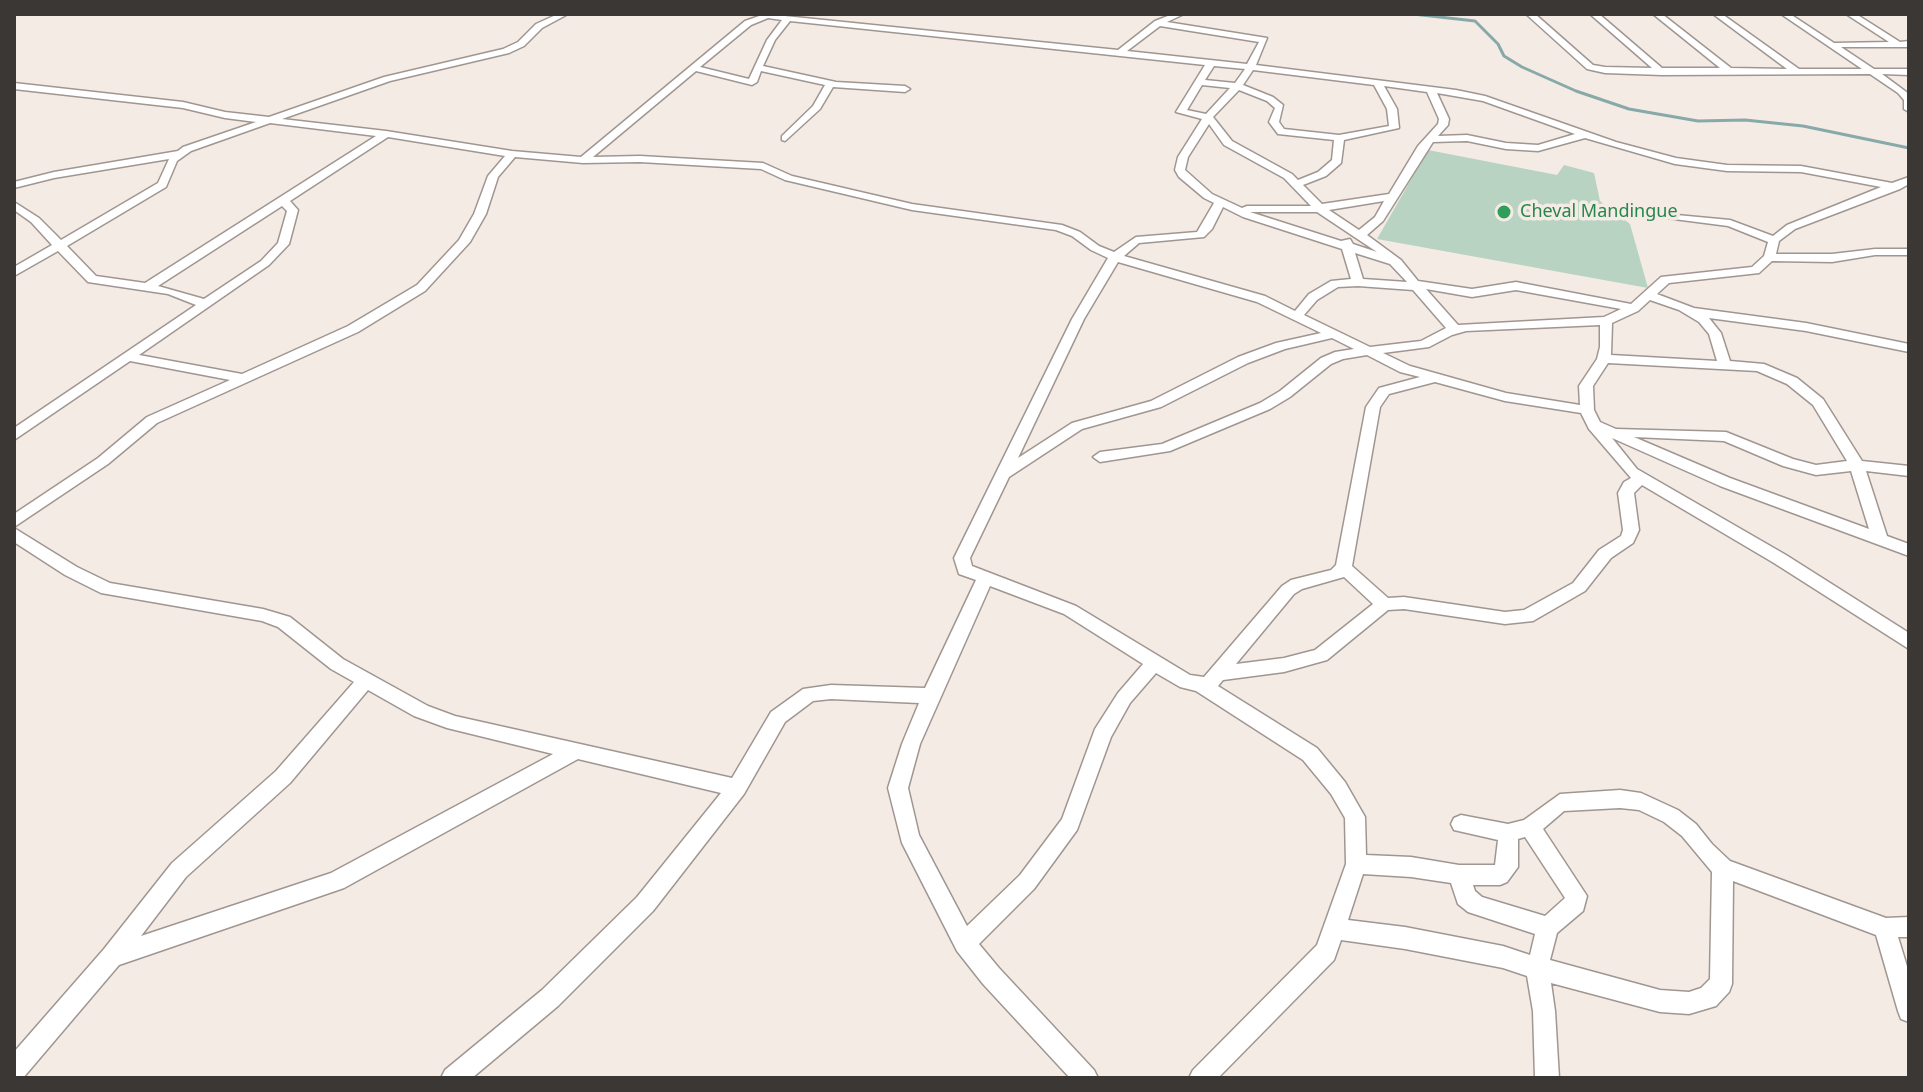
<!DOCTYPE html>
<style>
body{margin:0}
#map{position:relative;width:1923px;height:1092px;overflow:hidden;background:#f5ebe5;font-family:"Noto Sans",sans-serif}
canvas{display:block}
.frame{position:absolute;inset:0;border:16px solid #3b3735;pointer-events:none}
</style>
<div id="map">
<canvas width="1923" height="1092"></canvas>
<div class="frame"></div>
</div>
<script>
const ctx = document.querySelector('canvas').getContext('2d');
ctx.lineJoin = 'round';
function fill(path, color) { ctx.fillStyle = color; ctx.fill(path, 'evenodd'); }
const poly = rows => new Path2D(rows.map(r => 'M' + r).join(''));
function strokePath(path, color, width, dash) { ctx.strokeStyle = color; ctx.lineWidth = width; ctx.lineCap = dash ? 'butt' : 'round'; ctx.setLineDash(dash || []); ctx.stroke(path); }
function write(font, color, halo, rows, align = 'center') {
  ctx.font = font + ' "Noto Sans",sans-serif'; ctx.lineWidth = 7; ctx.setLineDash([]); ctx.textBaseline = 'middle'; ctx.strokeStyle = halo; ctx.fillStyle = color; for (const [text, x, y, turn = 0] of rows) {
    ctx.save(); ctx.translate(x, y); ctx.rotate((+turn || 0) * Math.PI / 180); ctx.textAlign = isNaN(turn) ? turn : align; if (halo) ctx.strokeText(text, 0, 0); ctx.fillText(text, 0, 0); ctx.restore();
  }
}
const green = poly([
 [1428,150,1557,175,1564,165,1594,173,1600,201,1630,224,1648,288,1377,239]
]);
const stream = poly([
 [1413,14,1475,21,1498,44,1504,56,1522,67,1576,91,1629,109,1698,121,1745,120,1803,126,1909,148]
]);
const minor = poly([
 [558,14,568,14,542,28,524,46,509,53,390,81,282,119,386,131,512,151,581,157,745,21,765,14,1118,50,1155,21,1173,14,1184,14,1167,22,1267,38,1256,65,1456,90,1485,96,1616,142,1676,158,1727,165,1801,166,1892,183,1909,177,1909,184,1900,189,1795,229,1779,241,1776,254,1832,254,1875,249,1909,249,1909,255,1875,255,1832,262,1772,261,1759,273,1669,283,1657,294,1694,308,1806,323,1909,344,1909,352,1806,331,1709,318,1721,333,1730,361,1764,364,1797,378,1823,399,1862,461,1909,466,1909,476,1866,471,1887,536,1909,544,1909,556,1720,486,1612,438,1637,469,1786,555,1909,633,1909,649,1774,563,1642,485,1634,493,1639,530,1633,543,1611,558,1585,591,1533,621,1505,624,1404,609,1388,610,1327,660,1284,672,1223,680,1218,686,1317,748,1345,782,1365,817,1366,855,1411,857,1459,865,1495,865,1498,840,1454,830,1451,824,1454,818,1461,815,1508,824,1524,820,1560,794,1620,790,1641,793,1678,810,1696,824,1712,844,1730,861,1886,918,1909,917,1909,937,1898,937,1909,973,1909,1022,1901,1019,1898,1011,1876,935,1733,881,1732,984,1729,992,1716,1006,1689,1014,1660,1012,1551,983,1555,1011,1559,1078,1535,1078,1533,1011,1527,976,1503,968,1405,949,1341,940,1334,960,1218,1078,1189,1078,1193,1070,1317,945,1346,864,1345,818,1331,794,1303,760,1196,691,1180,687,1156,673,1130,703,1111,737,1077,830,1034,889,979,944,999,968,1094,1070,1098,1078,1070,1078,983,984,957,951,902,843,888,788,902,744,919,703,831,699,813,701,785,722,744,794,653,911,558,1006,472,1078,441,1078,445,1070,542,990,637,897,721,793,578,759,344,888,119,965,23,1078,14,1078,14,1052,104,949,172,863,276,771,354,682,331,669,278,627,262,621,101,593,65,575,14,542,14,528,77,567,110,583,263,609,290,617,343,659,428,706,455,716,732,778,771,712,803,689,831,685,925,688,976,580,959,574,954,558,1072,319,1108,258,1091,250,1072,236,1056,230,912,210,785,180,761,169,640,162,583,163,515,157,498,177,486,214,470,242,425,291,358,332,157,423,108,464,14,527,14,514,98,458,147,417,230,380,130,361,14,440,14,428,196,305,168,294,88,282,58,251,14,276,14,267,52,245,31,222,14,210,14,202,39,218,61,240,158,183,169,159,54,178,14,188,14,182,54,172,178,151,183,147,256,122,225,118,183,108,14,89,14,83,183,102,225,112,269,117,384,77,503,49,518,42,536,24,558,14],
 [768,18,782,20,767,40,749,79,700,67,751,25,768,18],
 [790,21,1205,65,1176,112,1202,119,1178,157,1175,170,1179,177,1204,198,1214,203,1197,232,1136,237,1114,252,1099,246,1080,232,1062,225,912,204,792,176,763,163,640,156,593,157,696,71,752,85,757,82,761,71,825,85,813,106,782,136,782,140,785,141,820,109,833,87,905,92,910,89,905,86,836,82,763,66,775,40,790,21],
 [1160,26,1259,42,1247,64,1127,51,1160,26],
 [1214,66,1245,69,1235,83,1205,80,1214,66],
 [1253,70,1374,85,1387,109,1389,126,1339,135,1284,129,1279,122,1283,105,1273,97,1243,85,1253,70],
 [1202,85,1230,88,1206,114,1187,110,1202,85],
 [1384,86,1427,92,1439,119,1438,124,1418,146,1389,194,1322,204,1303,185,1326,176,1341,163,1344,140,1399,128,1397,109,1384,86],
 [1239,90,1267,101,1275,108,1269,122,1278,134,1334,140,1332,160,1318,172,1298,180,1292,174,1232,141,1213,117,1239,90],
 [1437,93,1483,101,1575,134,1538,145,1506,143,1467,135,1438,136,1448,125,1449,119,1437,93],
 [270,123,376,136,145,283,96,276,67,246,166,187,177,161,191,151,270,123],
 [1209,124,1224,145,1284,178,1311,206,1247,206,1242,208,1212,194,1185,170,1188,157,1209,124],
 [388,137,505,156,488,176,474,214,459,240,417,285,348,326,242,374,139,355,269,265,289,244,298,210,290,201,388,137],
 [1585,138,1675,164,1727,171,1801,172,1881,187,1787,225,1773,236,1730,220,1666,214,1666,218,1728,226,1768,242,1764,256,1752,267,1661,277,1631,304,1516,282,1472,289,1418,281,1401,260,1367,235,1383,221,1433,142,1467,141,1506,149,1538,151,1585,138],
 [1384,201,1375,217,1359,230,1329,210,1384,201],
 [282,206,287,211,278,243,261,261,204,299,158,286,282,206],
 [1223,207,1243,217,1342,249,1351,279,1331,281,1309,294,1295,311,1265,296,1124,256,1139,243,1204,237,1212,229,1223,207],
 [1250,212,1317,212,1377,252,1353,244,1350,239,1341,241,1250,212],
 [1355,253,1390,264,1407,282,1363,279,1355,253],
 [1118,262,1257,302,1321,333,1276,343,1238,357,1151,401,1072,423,1018,458,1084,319,1118,262],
 [1358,286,1413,290,1446,328,1421,341,1370,347,1304,315,1317,300,1338,287,1358,286],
 [1426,289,1472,297,1516,290,1621,309,1604,317,1458,325,1426,289],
 [1650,300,1679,310,1699,322,1709,334,1717,361,1611,355,1612,323,1638,311,1650,300],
 [1600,325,1600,347,1597,359,1579,386,1580,405,1506,393,1410,366,1383,353,1429,347,1452,335,1466,331,1600,325],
 [1332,338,1354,349,1335,352,1321,358,1280,391,1260,403,1162,444,1100,452,1093,457,1100,462,1170,451,1270,409,1290,397,1331,364,1343,359,1367,355,1400,372,1420,377,1379,388,1366,407,1336,565,1331,570,1291,580,1282,586,1204,677,1190,675,1076,606,972,566,970,558,1009,477,1082,429,1161,407,1248,363,1285,349,1332,338],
 [1608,363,1757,371,1787,384,1813,405,1847,461,1816,465,1793,459,1726,432,1616,429,1600,422,1594,410,1593,386,1608,363],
 [1435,382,1505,401,1581,413,1589,429,1631,478,1624,482,1618,493,1623,530,1621,536,1599,550,1573,583,1524,610,1505,612,1404,597,1388,598,1352,566,1380,407,1389,394,1435,382],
 [1634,437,1724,441,1783,466,1816,475,1851,471,1869,529,1730,478,1634,437],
 [1344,577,1373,604,1315,650,1284,658,1236,664,1294,594,1302,589,1344,577],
 [990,586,1064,614,1143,664,1118,693,1095,729,1062,819,1020,875,967,926,919,835,908,788,920,744,990,586],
 [368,690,414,716,447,728,553,754,331,873,141,936,186,877,290,783,368,690],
 [1620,808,1639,810,1664,822,1682,836,1712,872,1710,979,1701,988,1689,992,1660,990,1550,960,1557,933,1583,911,1587,896,1543,829,1564,811,1620,808],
 [1525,837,1565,898,1545,916,1482,897,1475,891,1473,885,1500,885,1507,882,1518,867,1518,839,1525,837],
 [1363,874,1411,877,1451,883,1458,904,1468,912,1535,934,1530,955,1503,946,1405,927,1348,920,1363,874],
 [1526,14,1535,14,1593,65,1605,67,1652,68,1590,14,1599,14,1662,68,1720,68,1653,14,1662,14,1731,68,1787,69,1713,14,1722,14,1799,69,1862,69,1781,14,1790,14,1834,43,1889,42,1846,14,1856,14,1900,42,1909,41,1909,47,1841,47,1874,69,1909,69,1909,75,1882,74,1909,94,1909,112,1904,109,1904,100,1898,93,1870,74,1662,75,1605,73,1587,69,1526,14]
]);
const markers = [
 [1504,212,8,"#2e9e5b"]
];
const farLeisurenames = [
 ["Cheval Mandingue",1520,212]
];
fill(green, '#b8d3c2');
strokePath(stream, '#88a9a9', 3);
strokePath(minor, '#a09691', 3);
fill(minor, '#fff');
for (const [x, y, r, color] of markers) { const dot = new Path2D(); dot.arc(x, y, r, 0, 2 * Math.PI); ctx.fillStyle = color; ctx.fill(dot); strokePath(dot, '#f5ebe5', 3); }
write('18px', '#27864d', '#f5ebe5', farLeisurenames, 'left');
</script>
